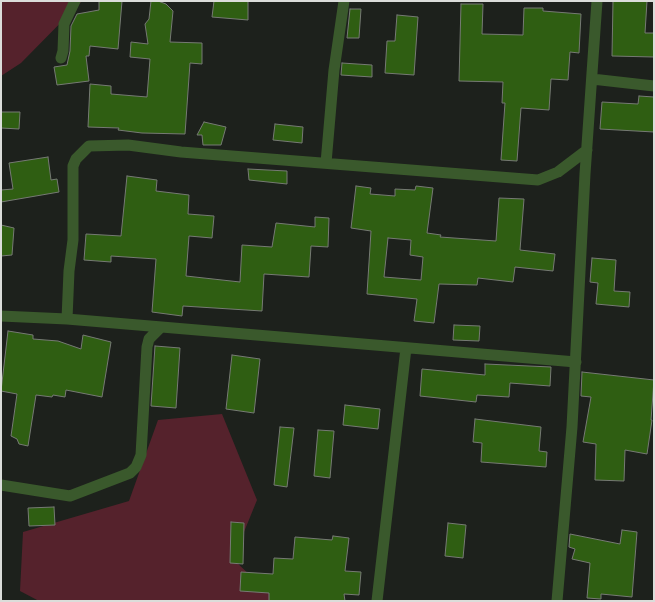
<!DOCTYPE html>
<style>
body{margin:0}
#map{position:relative;width:655px;height:602px;overflow:hidden;background:#1d211c;font-family:"Archivo Narrow",sans-serif}
canvas{display:block}
.frame{position:absolute;inset:0;border:2px solid #dbddda;pointer-events:none}
</style>
<div id="map">
<canvas width="655" height="602"></canvas>
<div class="frame"></div>
</div>
<script>
const ctx = document.querySelector('canvas').getContext('2d');
ctx.lineJoin = 'round';
function fill(path, color) { ctx.fillStyle = color; ctx.fill(path, 'evenodd'); }
const poly = rows => new Path2D(rows.map(r => 'M' + r).join(''));
function strokePath(path, color, width, dash) { ctx.strokeStyle = color; ctx.lineWidth = width; ctx.lineCap = dash ? 'butt' : 'round'; ctx.setLineDash(dash || []); ctx.stroke(path); }
const green = poly([
 [1,1,82,1,21,63,1,76],
 [222,414,257,500,233,559,277,601,39,601,20,591,23,532,129,501,158,420]
]);
const building = poly([
 [99,1,122,1,118,49,90,46,89,56,86,56,89,81,57,85,54,67,67,65,70,51,71,26,77,14,99,10,99,1],
 [151,1,158,1,166,4,173,11,170,42,202,43,202,64,190,63,185,134,142,133,118,130,119,128,88,127,90,84,111,86,111,94,147,97,150,59,130,57,131,42,148,44,145,24,149,19,151,1],
 [214,1,248,1,248,20,212,17,214,1],
 [613,1,647,1,645,33,654,33,654,57,612,56,613,1],
 [461,4,483,4,482,34,523,35,524,8,543,8,543,11,581,14,579,53,570,52,568,80,551,79,549,110,521,108,517,161,501,160,505,103,502,103,503,82,459,81,461,4],
 [350,9,361,9,359,38,347,38,350,9],
 [397,15,418,17,414,75,385,73,387,41,395,41,397,15],
 [342,63,372,65,372,77,341,75,342,63],
 [639,96,654,97,654,132,600,129,602,102,638,104,639,96],
 [1,112,20,112,19,129,1,128,1,112],
 [204,122,226,127,221,145,203,145,202,135,197,135,204,122],
 [275,124,303,127,302,143,273,140,275,124],
 [48,157,51,180,57,179,59,192,1,202,1,190,13,189,9,163,48,157],
 [248,169,287,171,287,184,249,180,248,169],
 [127,176,157,180,156,191,189,195,188,214,214,216,212,238,189,236,186,276,240,282,242,245,272,247,276,223,315,227,315,217,329,218,328,247,311,246,309,277,264,274,262,311,183,306,182,316,152,312,156,259,111,256,111,262,84,260,86,234,121,236,127,176],
 [356,186,371,188,370,194,395,196,395,189,415,190,416,186,433,188,427,233,441,235,440,237,496,241,499,198,524,199,520,250,555,254,553,271,515,267,513,282,478,278,477,285,439,284,434,323,414,321,417,299,367,294,371,231,351,228,356,186],
 [388,238,411,240,410,255,423,257,421,280,384,277,388,238],
 [1,225,14,228,12,255,1,256,1,225],
 [592,258,616,260,614,291,630,292,629,307,596,304,598,283,590,282,592,258],
 [454,325,480,326,479,341,453,340,454,325],
 [8,331,33,335,33,339,58,341,81,349,83,335,111,342,102,397,66,390,65,397,53,395,52,397,36,395,28,446,19,444,17,439,11,436,17,394,1,391,8,331],
 [155,346,180,348,176,408,151,406,155,346],
 [232,355,260,359,254,413,226,409,232,355],
 [485,364,551,367,550,386,510,383,509,397,477,395,476,402,420,396,422,369,485,375,485,364],
 [582,372,654,380,651,420,652,420,647,454,625,450,624,481,595,480,596,444,583,442,591,397,581,396,582,372],
 [345,405,380,409,378,429,343,425,345,405],
 [475,419,541,427,539,451,547,452,546,467,481,462,482,443,473,442,475,419],
 [280,427,294,428,287,487,274,485,280,427],
 [318,430,334,431,330,478,314,476,318,430],
 [54,507,55,525,29,526,28,508,54,507],
 [231,522,244,523,243,564,230,563,231,522],
 [448,523,466,525,463,558,445,556,448,523],
 [622,530,637,532,632,597,601,594,601,599,587,598,590,563,572,559,575,549,569,547,570,534,620,544,622,530],
 [333,536,349,538,345,571,361,572,359,595,344,594,345,601,269,601,269,593,240,591,241,572,273,574,274,558,293,559,295,537,332,540,333,536]
]);
const minor = poly([
 [61,58,63,51,64,24,75,1],
 [592,79,654,86],
 [326,163,334,70,344,1],
 [1,316,67,319,576,362],
 [67,319,69,271,73,240,73,166,76,159,89,146,128,145,181,152,538,180,558,172,587,150],
 [1,485,70,496,130,473,136,467,141,455,147,347,149,339,161,327],
 [377,601,406,348],
 [557,601,572,427,585,174,597,1]
]);
fill(green, '#55222c');
fill(building, '#2f5e12');
strokePath(building, '#767a74', 1);
strokePath(minor, '#3a592c', 11);
</script>
